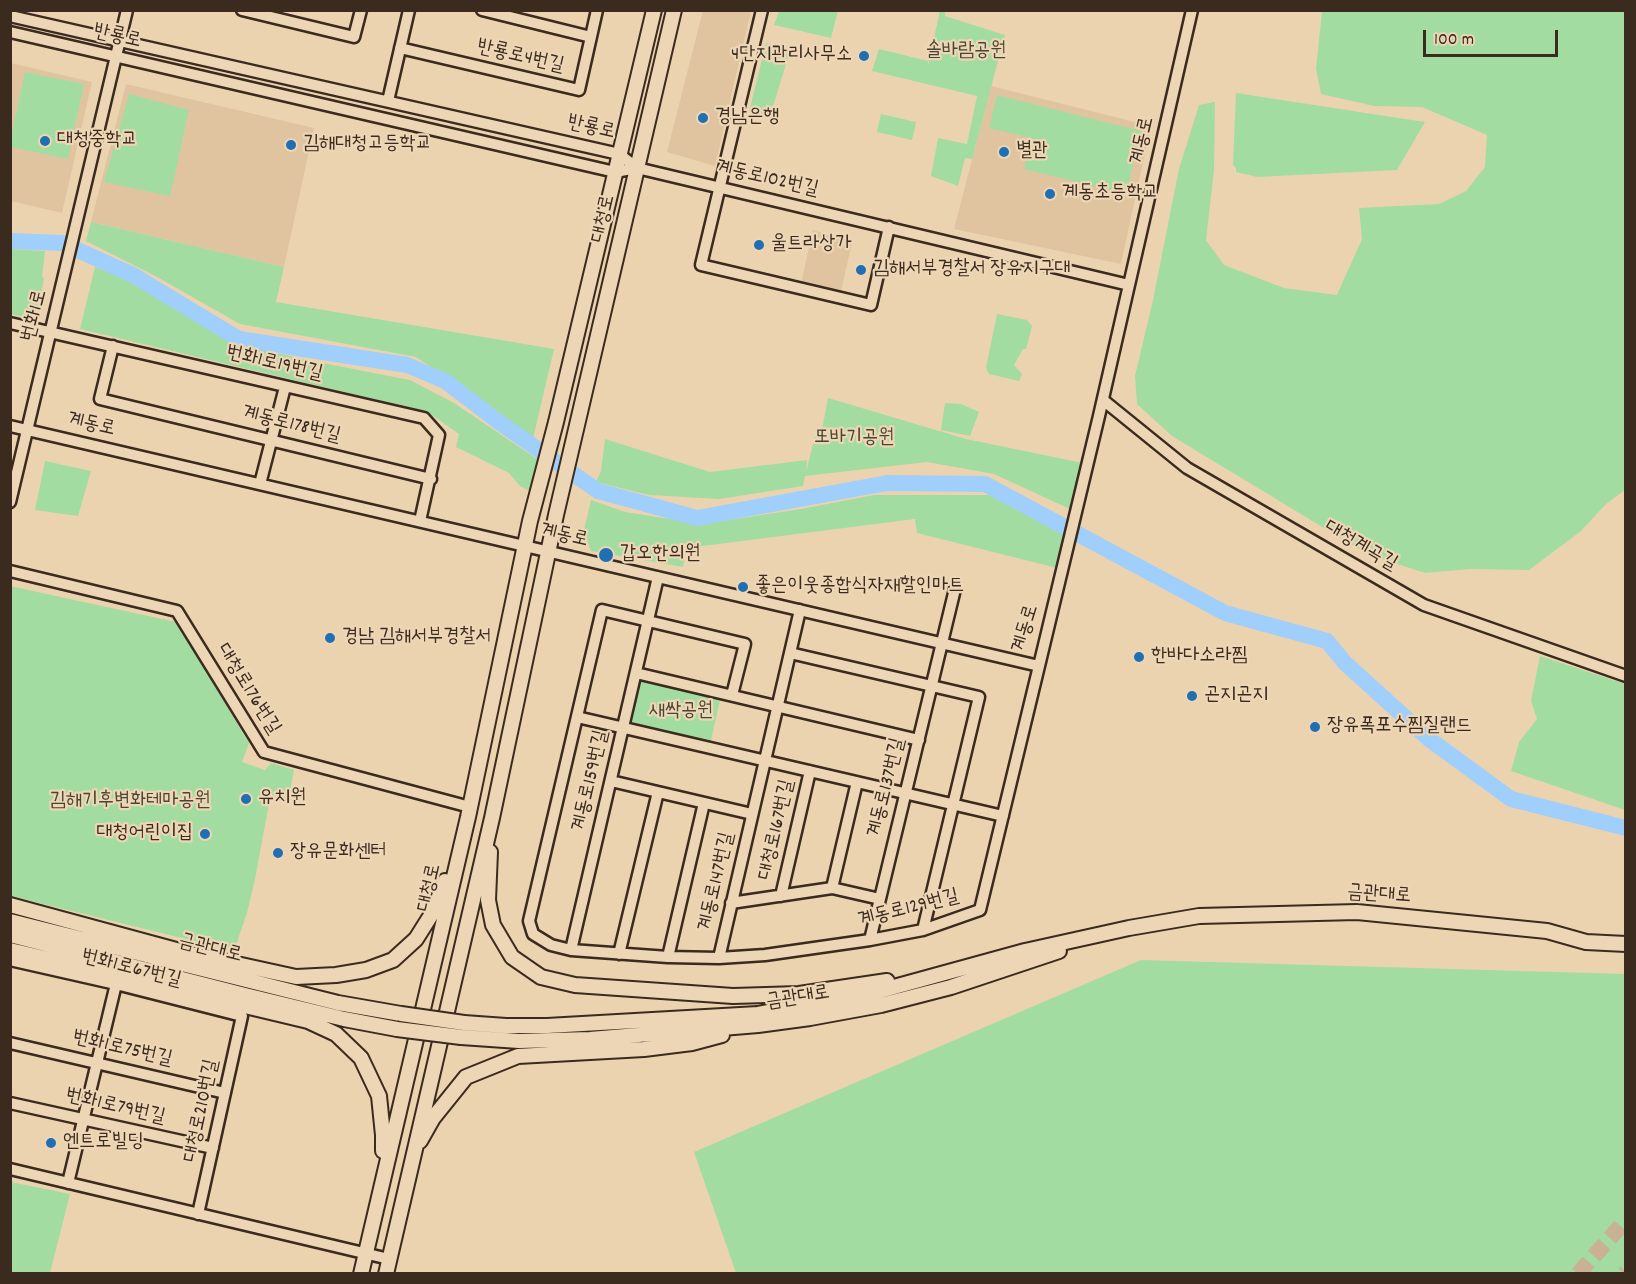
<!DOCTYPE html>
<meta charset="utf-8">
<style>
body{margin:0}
#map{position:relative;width:1636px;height:1284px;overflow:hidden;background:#ecd3b0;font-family:Dekko,sans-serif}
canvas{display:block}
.frame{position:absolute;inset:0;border:12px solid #3b2a1e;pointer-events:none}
.scale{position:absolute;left:1423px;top:30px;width:135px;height:27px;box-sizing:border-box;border:3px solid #3b2a1e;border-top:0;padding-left:8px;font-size:18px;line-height:21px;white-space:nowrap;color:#3b2a1e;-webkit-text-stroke:4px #ecd6b5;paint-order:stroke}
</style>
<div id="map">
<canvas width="1636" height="1284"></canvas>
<div class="frame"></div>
<div class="scale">100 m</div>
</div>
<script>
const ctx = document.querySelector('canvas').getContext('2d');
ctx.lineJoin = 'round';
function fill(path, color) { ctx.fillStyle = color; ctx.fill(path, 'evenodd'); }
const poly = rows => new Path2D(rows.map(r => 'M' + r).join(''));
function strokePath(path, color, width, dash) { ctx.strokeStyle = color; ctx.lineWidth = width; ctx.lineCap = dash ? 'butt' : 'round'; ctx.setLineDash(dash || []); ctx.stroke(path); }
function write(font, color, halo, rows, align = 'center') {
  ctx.font = font + ' Dekko,"Poor Story",sans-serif'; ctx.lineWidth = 4.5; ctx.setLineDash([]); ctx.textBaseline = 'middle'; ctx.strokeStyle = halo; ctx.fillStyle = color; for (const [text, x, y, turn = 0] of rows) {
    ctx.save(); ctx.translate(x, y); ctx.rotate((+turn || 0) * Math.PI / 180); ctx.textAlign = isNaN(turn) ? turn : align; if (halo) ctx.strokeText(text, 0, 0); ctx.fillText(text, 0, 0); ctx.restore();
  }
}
const built = poly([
 [703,10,751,11,715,166,667,152],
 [11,63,92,82,62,213,11,201],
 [126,84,314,128,284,267,91,222],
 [991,86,1151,126,1121,264,954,229],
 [813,230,852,243,841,291,801,283]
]);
const green = poly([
 [940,10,945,11,945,16,1005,35,972,159,965,158,958,186,931,176,938,138,967,144,977,96,872,71,879,49,928,61,928,66],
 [779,11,779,10,838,11,831,38,774,25],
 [1322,11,1625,11,1625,490,1606,504,1581,531,1529,570,1470,569,1425,573,1367,554,1172,436,1137,404,1135,376,1153,300,1179,169,1199,105,1215,102,1214,170,1206,240,1224,265,1284,288,1337,295,1362,239,1359,208,1439,204,1466,191,1485,167,1487,135,1422,107,1374,106,1321,94,1316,69],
 [766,43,791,48,770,116,749,112],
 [25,72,84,84,68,159,11,147,11,137],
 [1236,93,1425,122,1397,170,1257,177,1236,172,1236,168,1233,165],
 [129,94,189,110,170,196,104,182],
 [997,95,1141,131,1126,194,1024,169,1031,138,989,128],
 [881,114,916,122,912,140,877,132],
 [91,222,284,267,276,302,554,349,532,443,488,406,416,357,240,324,157,277,86,241],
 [10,249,45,251,42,277,44,278,37,320,11,314],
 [95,267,132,281,234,343,307,360,410,380,454,403,543,463,535,494,520,486,509,473,456,447,459,434,428,412,80,329],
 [997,314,1027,320,1032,326,1026,349,1023,349,1014,365,1022,374,1019,381,989,374,986,368],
 [828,398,966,439,1083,463,1072,510,994,474,927,462,805,476,803,486,719,499,649,495,596,482,601,471,605,439,710,472,807,460,806,472,817,429,822,430],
 [945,403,961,404,979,412,970,436,941,430],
 [45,461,91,471,78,516,35,510],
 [874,495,989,495,1065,533,1061,569,917,533,915,519,687,548,683,567,591,551,584,530,591,500,625,512,703,524,801,509],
 [10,586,176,622,249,743,242,762,265,770,271,763,294,770,289,798,270,798,255,879,247,913,234,951,11,896],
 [1540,656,1625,684,1625,810,1511,771,1519,742,1537,719,1531,701],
 [636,676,721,695,710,745,625,725],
 [1141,960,1625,974,1625,1273,736,1273,694,1152],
 [11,1182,70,1194,50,1273,11,1273]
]);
const river = poly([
 [10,241,62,243,133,275,239,339,407,365,445,381,500,423,598,491,697,518,887,483,985,484,1225,613,1327,641,1345,663,1429,739,1511,799,1626,828]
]);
const highwayTunnel = poly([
 [1578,1274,1626,1220],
 [1624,1274,1626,1272]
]);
const minor = poly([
 [242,10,354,37,361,10],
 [482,10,591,37],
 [762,10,701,265,871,305,889,227],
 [10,16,619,154,637,168,1129,285],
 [10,32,615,172,637,168],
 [400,48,579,90,597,10],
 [388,101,409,10],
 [10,323,424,418,439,435,420,521],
 [113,346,100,399,431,479],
 [1103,400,1187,468,1424,605,1626,676],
 [10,426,1039,666,1099,416,1192,10],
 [260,484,285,387],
 [10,502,127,10],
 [10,571,177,611,264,752,470,807],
 [790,653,979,697,923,930],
 [636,673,919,740],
 [732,695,745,644,602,610,529,921,533,934,551,945,571,950,668,957,719,958,765,955,870,940,923,930,980,910,1039,666],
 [577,717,1003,816],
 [611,781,752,814],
 [832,888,857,782],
 [781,896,810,771],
 [731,903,832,888,880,899],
 [870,940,955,589],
 [571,950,658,577],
 [619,954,658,792],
 [668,957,704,803],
 [719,958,800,610],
 [10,960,116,984,242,1016,198,1214],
 [10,1043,225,1093],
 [10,1103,213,1148],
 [10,1169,389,1259],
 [68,1183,116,984]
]);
const major = poly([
 [490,852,488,900,493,925,512,957,541,977,575,985,733,996,799,994,887,981],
 [10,905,191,954,296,977,336,975,366,970,393,960,416,939,433,912,445,881],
 [10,921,338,1003,401,1014],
 [10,935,245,995,344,1019,397,1029],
 [10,950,308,1021,336,1034,361,1058,379,1096,383,1135,383,1151],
 [464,1023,506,1026,547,1026,758,1014,872,993,1025,951,1129,928,1199,916,1357,912,1547,931,1586,942,1626,944],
 [461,1037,519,1041,590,1039,758,1025,810,1018,881,1005,951,987,1059,951],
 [420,1141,433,1118,466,1077,518,1056,644,1049,692,1043,722,1035],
 [361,1274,468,817,530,521,556,422,654,10],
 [386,1274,492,818,556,515,674,10]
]);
const majorBridge = poly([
 [401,1014,464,1023],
 [397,1029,461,1037]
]);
const markers = [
 [864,56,6,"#1f6fb2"],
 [703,118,6,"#1f6fb2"],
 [45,141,6,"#1f6fb2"],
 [291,145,6,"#1f6fb2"],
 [1004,152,6,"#1f6fb2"],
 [1050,194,6,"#1f6fb2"],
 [759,245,6,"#1f6fb2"],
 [861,270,6,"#1f6fb2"],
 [606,555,8,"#1f6fb2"],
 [743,587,6,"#1f6fb2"],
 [330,638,6,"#1f6fb2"],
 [1139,657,6,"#1f6fb2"],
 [1192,696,6,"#1f6fb2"],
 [1315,727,6,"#1f6fb2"],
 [246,799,6,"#1f6fb2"],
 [205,834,6,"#1f6fb2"],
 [278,853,6,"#1f6fb2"],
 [51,1143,6,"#1f6fb2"]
];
const streetNames = [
 ["반룡로",117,38,13],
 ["반룡로4번길",520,58,13],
 ["반룡로",591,129,13],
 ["계동로",1144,141,-77],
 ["계동로102번길",767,180,13],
 ["대청로",605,219,-77],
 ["번화1로",36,316,-76],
 ["번화1로19번길",274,365,13],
 ["계동로",91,426,13],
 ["계동로178번길",291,426,14],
 ["계동로",564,537,13],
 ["대청계곡길",1360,547,30],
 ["계동로",1027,629,-73],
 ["대청로176번길",247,690,58],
 ["계동로159번길",592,781,-77],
 ["계동로137번길",888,788,-76],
 ["대청로167번길",778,830,-77],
 ["계동로147번길",718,882,-77],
 ["대청로",431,888,-77],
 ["금관대로",1379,896,4],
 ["계동로129번길",909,910,-14],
 ["금관대로",210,950,14],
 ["번화1로67번길",131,970,14],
 ["금관대로",798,999,-9],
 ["번화1로75번길",122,1050,13],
 ["번화1로79번길",115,1108,13],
 ["대청로210번길",203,1111,-78]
];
const parkNames = [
 ["솔바람공원",966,52],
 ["또바기공원",854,439],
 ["새싹공원",681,712],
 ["김해기후변화테마공원",130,802]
];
const poiNames = [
 ["4단지관리사무소",852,56,"right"],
 ["경남은행",715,118],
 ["대청중학교",57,141],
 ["김해대청고등학교",303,145],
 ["별관",1016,152],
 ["계동초등학교",1062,194],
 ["울트라상가",771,245],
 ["김해서부경찰서 장유지구대",873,270],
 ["갑오한의원",620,555],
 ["좋은이웃종합식자재할인마트",755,587],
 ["경남 김해서부경찰서",342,638],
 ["한바다소라찜",1151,657],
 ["곤지곤지",1204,696],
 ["장유폭포수찜질랜드",1327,727],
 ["유치원",258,799],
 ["대청어린이집",193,834,"right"],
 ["장유문화센터",290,853],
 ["엔트로빌딩",63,1143]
];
fill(built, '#e0c4a0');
fill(green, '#a2dca1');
strokePath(river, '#a0cffc', 16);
strokePath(highwayTunnel, '#c9b193', 16, [16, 8]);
strokePath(minor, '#3b2a1e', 15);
strokePath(major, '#3b2a1e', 18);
strokePath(minor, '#ecd6b5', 10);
strokePath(major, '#ecd6b5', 14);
strokePath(majorBridge, '#3b2a1e', 18, []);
strokePath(majorBridge, '#ecd6b5', 14);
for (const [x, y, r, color] of markers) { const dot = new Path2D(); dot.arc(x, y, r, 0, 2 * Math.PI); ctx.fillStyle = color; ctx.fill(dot); strokePath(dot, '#ecd6b5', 2); }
write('20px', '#3b2a1e', '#ecd6b5', streetNames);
write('20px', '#4a4532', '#ecd6b5', parkNames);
write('20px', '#3b2a1e', '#ecd6b5', poiNames, 'left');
</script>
